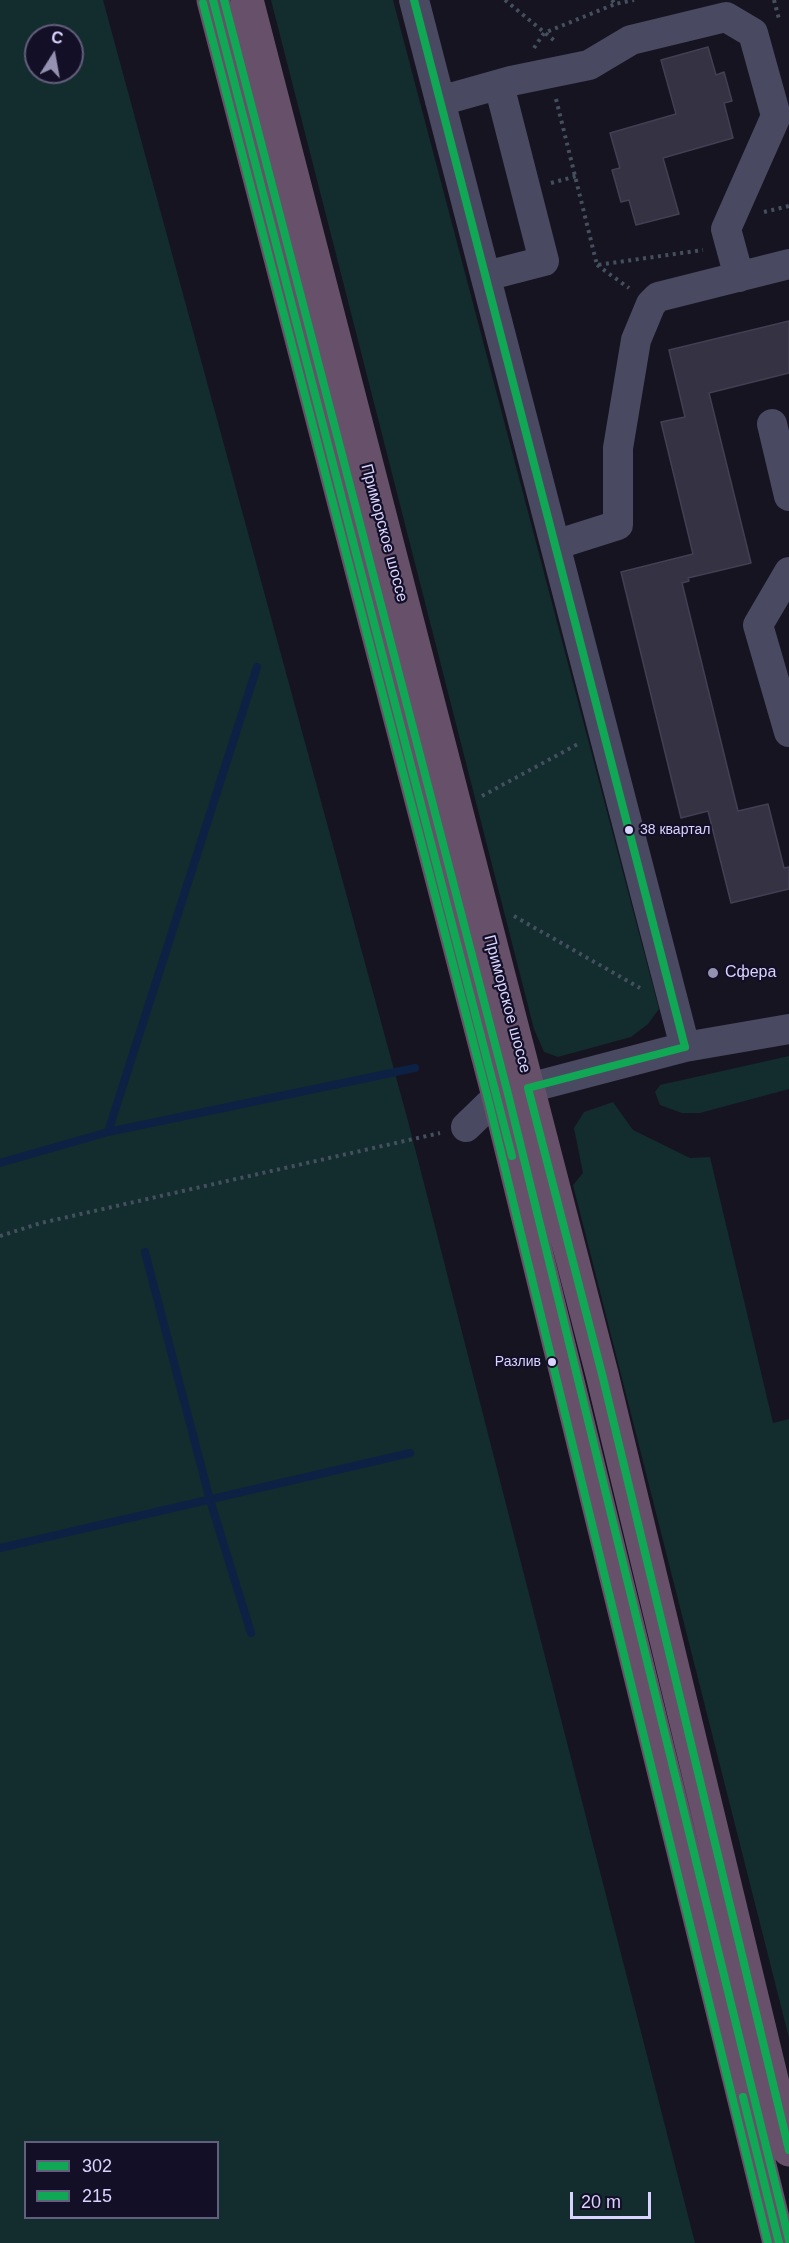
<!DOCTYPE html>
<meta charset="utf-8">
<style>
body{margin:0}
#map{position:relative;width:789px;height:2243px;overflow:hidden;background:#161421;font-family:Arial,sans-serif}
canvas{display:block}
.legend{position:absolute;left:24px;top:2141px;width:195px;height:78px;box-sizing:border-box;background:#130f26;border:2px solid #625e7d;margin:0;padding:8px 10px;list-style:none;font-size:18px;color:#d9d4ff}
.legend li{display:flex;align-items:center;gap:12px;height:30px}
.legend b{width:30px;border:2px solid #625e7d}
.north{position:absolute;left:24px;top:24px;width:60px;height:60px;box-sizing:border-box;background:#130f26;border:2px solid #625e7d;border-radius:50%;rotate:11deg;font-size:16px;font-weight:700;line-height:24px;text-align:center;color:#d9d4ff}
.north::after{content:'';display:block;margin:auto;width:21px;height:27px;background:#9591b1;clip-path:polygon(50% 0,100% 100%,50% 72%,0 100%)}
.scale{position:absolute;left:570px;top:2192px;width:81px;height:27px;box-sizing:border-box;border:3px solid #d9d4ff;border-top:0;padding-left:8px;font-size:18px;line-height:21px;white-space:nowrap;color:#d9d4ff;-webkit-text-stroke:4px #130f26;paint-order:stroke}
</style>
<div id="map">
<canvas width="789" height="2243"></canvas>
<ul class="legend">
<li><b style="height:8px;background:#10a855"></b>302</li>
<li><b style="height:8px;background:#10a855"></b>215</li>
</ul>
<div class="north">С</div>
<div class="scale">20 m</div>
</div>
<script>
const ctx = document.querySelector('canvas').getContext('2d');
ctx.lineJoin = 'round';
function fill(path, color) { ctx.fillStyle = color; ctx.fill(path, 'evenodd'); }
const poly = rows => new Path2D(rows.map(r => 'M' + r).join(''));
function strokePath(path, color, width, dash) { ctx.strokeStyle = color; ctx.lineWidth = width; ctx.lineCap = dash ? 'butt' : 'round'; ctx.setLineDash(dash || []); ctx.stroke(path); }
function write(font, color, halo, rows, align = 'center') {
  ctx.font = font + ' Arial,sans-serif'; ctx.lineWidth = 4.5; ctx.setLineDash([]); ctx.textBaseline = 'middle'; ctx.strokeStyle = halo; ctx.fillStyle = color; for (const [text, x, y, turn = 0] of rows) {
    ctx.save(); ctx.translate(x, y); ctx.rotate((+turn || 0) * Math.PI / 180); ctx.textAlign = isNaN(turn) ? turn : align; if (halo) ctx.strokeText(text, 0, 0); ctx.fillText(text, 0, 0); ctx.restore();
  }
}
const green = poly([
 [0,0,103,0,408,1121,695,2243,0,2243],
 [36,36,72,36,72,72,36,72],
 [26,2142,218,2142,218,2218,26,2218],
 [271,0,393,0,659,1009,648,1024,631,1037,558,1057,544,1052,534,1029],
 [789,1056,789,1089,700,1113,682,1113,660,1105,655,1092,660,1085],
 [613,1102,633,1130,690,1158,710,1157,773,1423,789,1419,789,2038,573,1185,583,1173,574,1128,584,1112]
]);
const stream = poly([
 [108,1132,257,667],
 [0,1163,108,1132,415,1068],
 [145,1252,210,1500,251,1633],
 [0,1548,410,1453]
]);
const building = poly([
 [708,47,716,75,724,72,732,101,724,103,733,138,663,158,679,214,636,225,629,200,621,202,612,170,620,168,610,133,676,114,661,60,708,47],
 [789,321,789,373,709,393,751,563,688,578,689,581,682,583,738,811,768,804,784,868,789,867,789,889,731,903,708,811,681,818,621,572,693,554,661,422,685,417,669,350,789,321]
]);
const path = poly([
 [505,0,556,42],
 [612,0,615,4,634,0],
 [774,0,779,19],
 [534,48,544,33,615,4],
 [556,99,597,265,703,250],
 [551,183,577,176],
 [764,212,789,206],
 [597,265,629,288],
 [482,796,578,744],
 [514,916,640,988],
 [0,1236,41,1223,440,1133]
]);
const minor = poly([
 [414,0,685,1047],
 [440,101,511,81,589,65,631,40,726,17,753,33,776,116,726,229,739,277],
 [486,276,544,261,499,85],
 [772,424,789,496],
 [555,545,618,525,618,448,636,340,651,304,658,297,789,264],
 [789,572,758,625,789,732],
 [466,1127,498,1096,685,1047,789,1029]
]);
const highway = poly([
 [213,0,498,1096,779,2243],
 [247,0,602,1374,789,2150]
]);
const bus1 = poly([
 [213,0,512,1156],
 [414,0,685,1047,528,1088,602,1374,789,2150],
 [743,2097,779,2243]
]);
const bus2 = poly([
 [203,3,488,1099,768,2243]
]);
const bus3 = poly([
 [224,0,508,1094,789,2240]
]);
const markers = [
 [629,830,5,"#d9d4ff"],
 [713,973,6,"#9591b1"],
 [552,1362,5,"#d9d4ff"]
];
const busNames = [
 ["38 квартал",640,830],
 ["Разлив",541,1362,"right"]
];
const streetNames = [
 ["Приморское шоссе",384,533,75],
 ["Приморское шоссе",507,1004,75]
];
const poiNames = [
 ["Сфера",725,973]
];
fill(green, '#132c2d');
strokePath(stream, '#0d2144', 8);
fill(building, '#343243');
strokePath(building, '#433f54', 1.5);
strokePath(path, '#44505f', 4, [3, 4.5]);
strokePath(minor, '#4a4962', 30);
strokePath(highway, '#67516a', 33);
strokePath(bus1, '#10a855', 8);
strokePath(bus2, '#10a855', 8);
strokePath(bus3, '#10a855', 8);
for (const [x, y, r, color] of markers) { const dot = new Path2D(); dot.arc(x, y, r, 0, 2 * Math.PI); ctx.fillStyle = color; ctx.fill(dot); strokePath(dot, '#130f26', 2); }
write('14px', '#d9d4ff', '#130f26', busNames, 'left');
write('16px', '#d9d4ff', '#130f26', streetNames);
write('16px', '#d9d4ff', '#130f26', poiNames, 'left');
</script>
